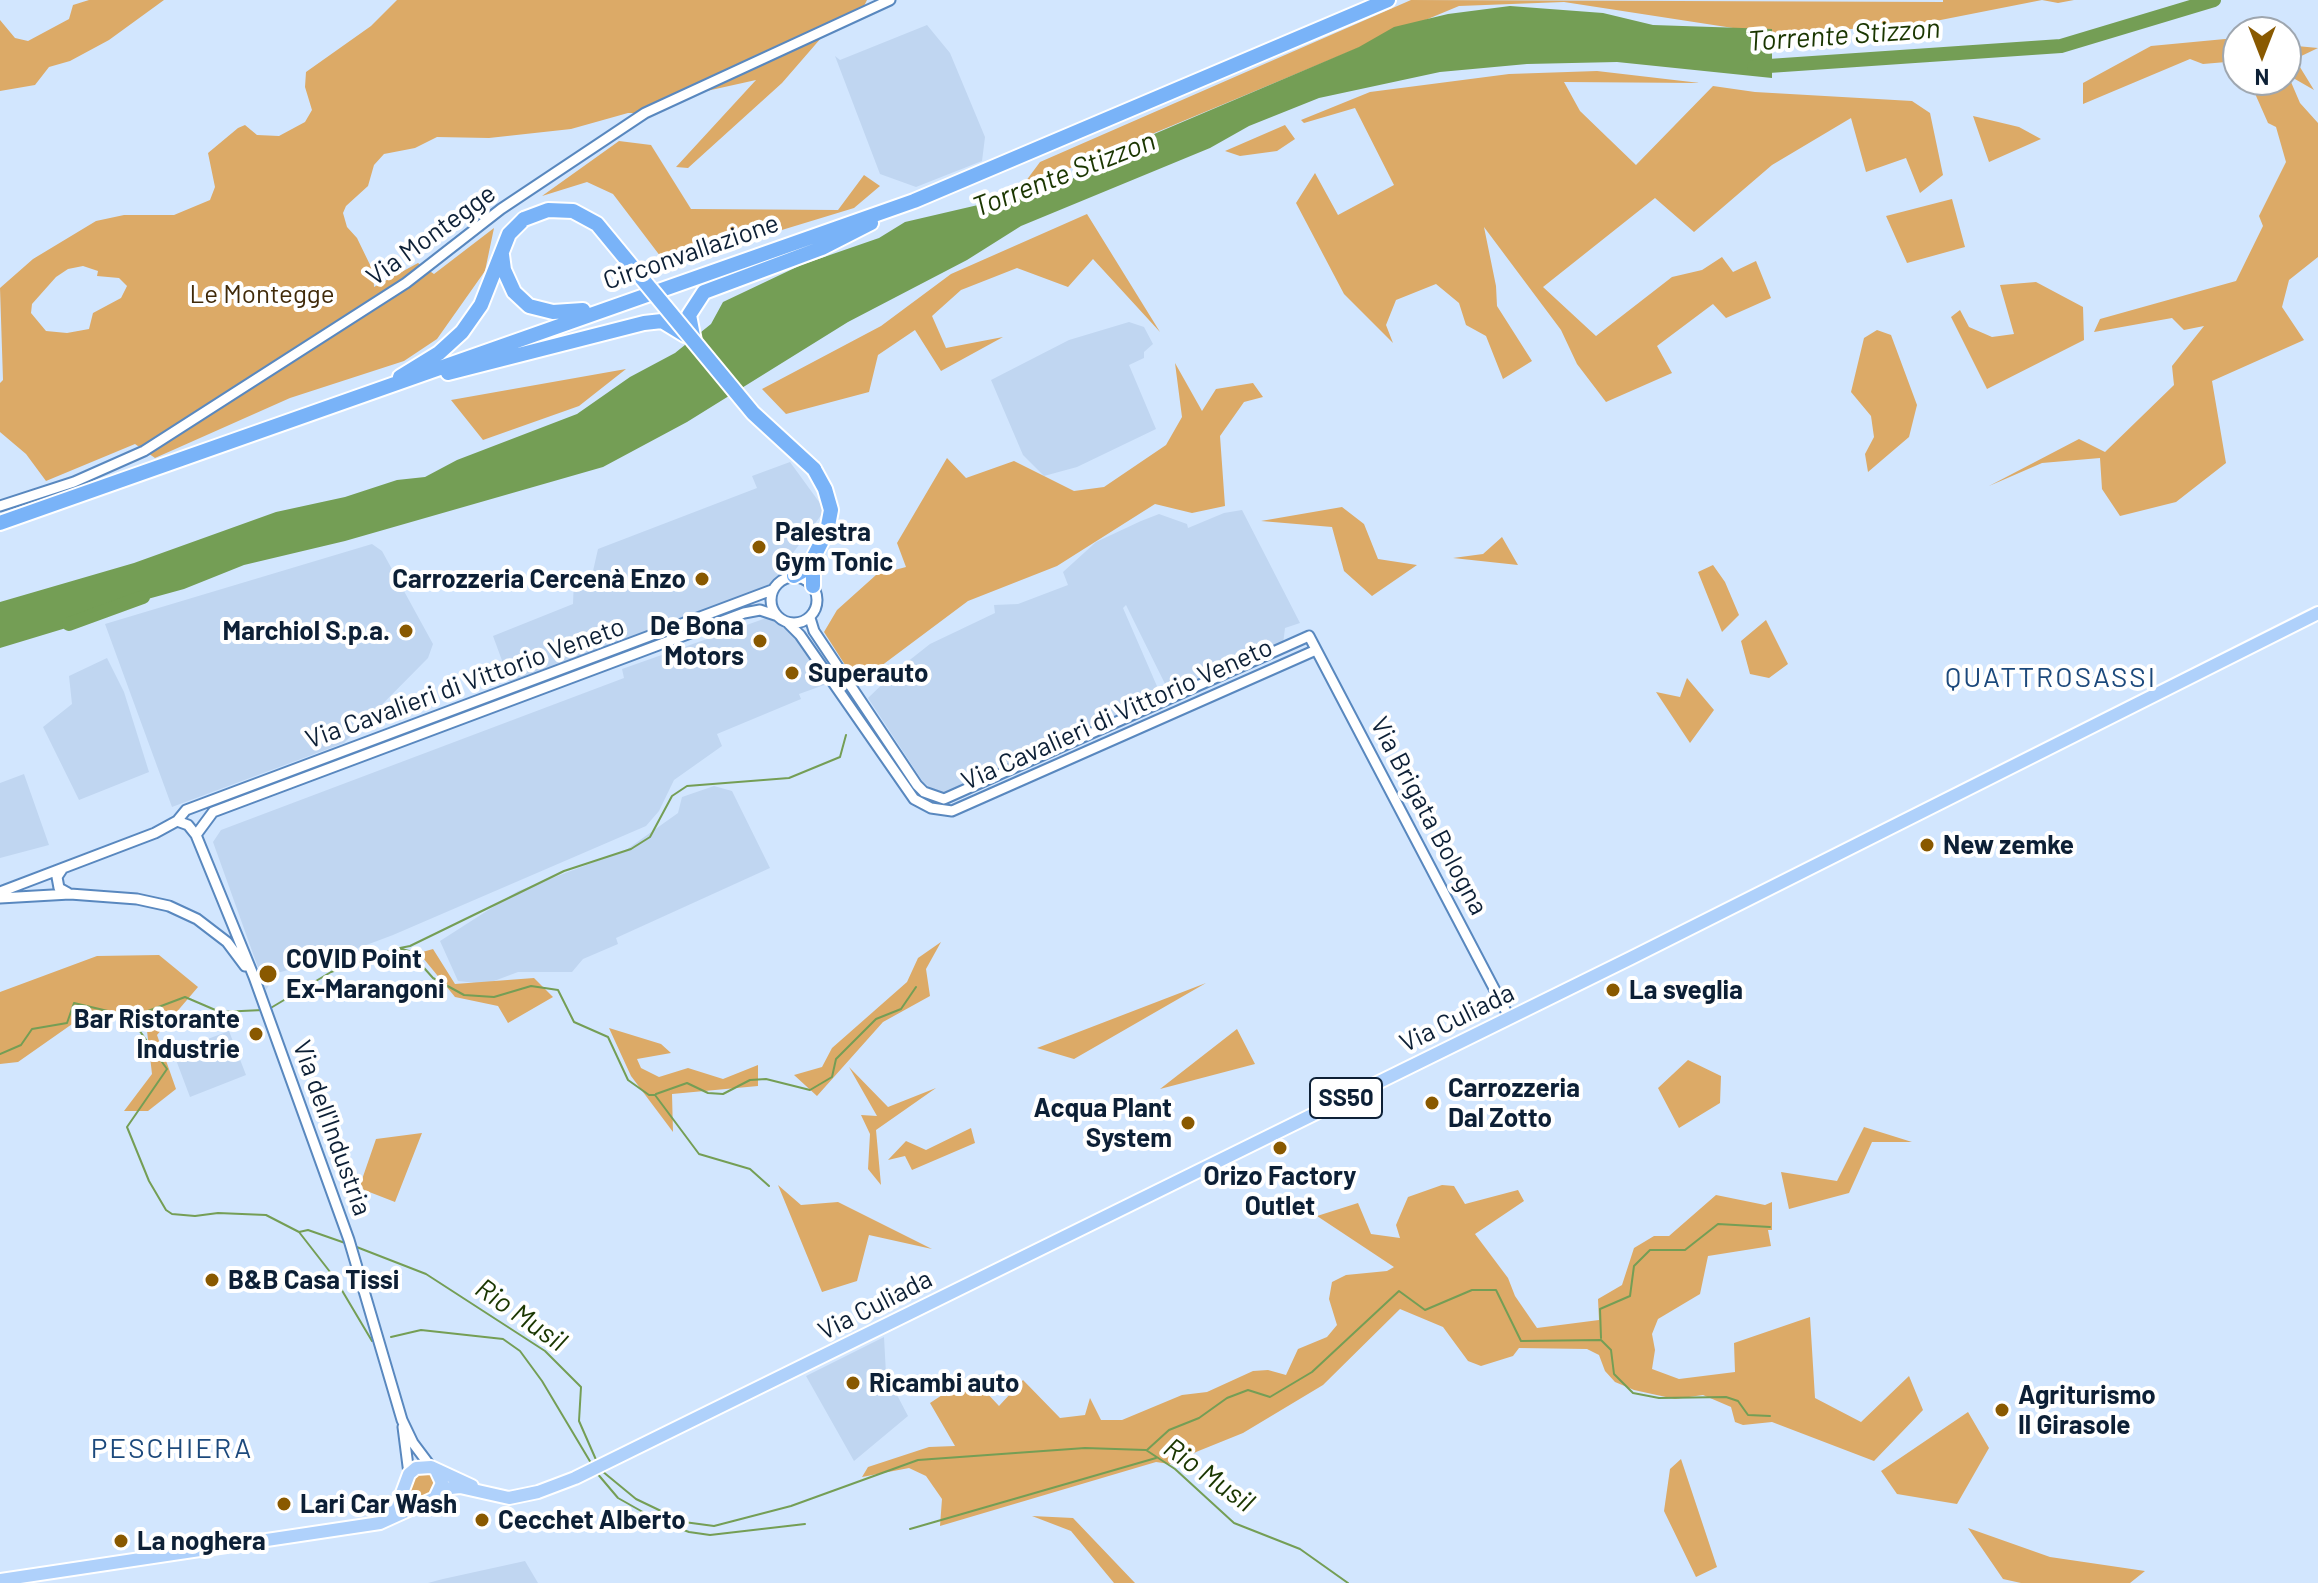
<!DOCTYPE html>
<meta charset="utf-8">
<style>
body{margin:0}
#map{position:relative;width:2318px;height:1583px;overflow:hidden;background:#d2e6fe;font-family:Barlow,sans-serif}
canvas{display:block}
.north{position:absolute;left:2222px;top:16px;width:80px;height:80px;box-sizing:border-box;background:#fff;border:2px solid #9ea6af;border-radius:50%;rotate:180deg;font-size:22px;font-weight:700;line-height:32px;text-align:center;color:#0d2036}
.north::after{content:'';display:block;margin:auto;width:28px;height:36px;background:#895900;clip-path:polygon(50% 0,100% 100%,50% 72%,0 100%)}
</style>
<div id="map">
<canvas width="2318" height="1583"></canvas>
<div class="north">N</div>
</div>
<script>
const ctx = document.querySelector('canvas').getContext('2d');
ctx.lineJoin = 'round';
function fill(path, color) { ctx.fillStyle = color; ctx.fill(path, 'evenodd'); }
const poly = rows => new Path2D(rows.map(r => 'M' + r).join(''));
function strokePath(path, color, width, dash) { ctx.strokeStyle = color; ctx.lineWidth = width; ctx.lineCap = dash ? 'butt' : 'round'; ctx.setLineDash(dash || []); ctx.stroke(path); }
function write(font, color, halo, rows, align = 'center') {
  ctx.font = font + ' Barlow,sans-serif'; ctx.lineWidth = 8; ctx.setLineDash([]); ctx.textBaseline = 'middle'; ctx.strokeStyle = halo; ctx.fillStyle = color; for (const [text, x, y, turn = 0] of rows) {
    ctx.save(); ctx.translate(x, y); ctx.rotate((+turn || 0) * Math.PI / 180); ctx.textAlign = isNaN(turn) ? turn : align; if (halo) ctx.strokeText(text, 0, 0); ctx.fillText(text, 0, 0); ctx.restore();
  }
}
const built = poly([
 [927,25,950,53,985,137,982,161,916,187,880,174,835,56,840,60],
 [1129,322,1144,327,1153,344,1144,352,1144,358,1129,365,1156,429,1077,467,1044,476,1023,455,991,380,1069,340],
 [790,462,825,510,784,565,787,569,770,585,511,685,493,636,573,604,574,578,593,571,598,549,757,488,752,476],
 [1242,510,1300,623,1285,628,1283,644,1171,696,1126,605,1123,608,1163,700,954,795,937,793,923,782,868,698,897,670,930,644,995,613,994,605,1018,604,1068,585,1063,572,1096,542,1141,521,1159,514,1187,524,1188,528,1224,513],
 [372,544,382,551,433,644,428,658,344,743,172,807,105,624],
 [772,616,794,637,827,684,799,694,801,699,717,734,722,746,674,780,659,811,646,826,393,935,329,959,277,973,266,990,213,842,221,830,624,678,622,669],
 [107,658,124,692,149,772,79,800,43,727,72,704,69,676],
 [24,774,49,845,0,858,0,783],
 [714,786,732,791,770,868,616,938,618,944,583,959,572,972,518,972,486,984,458,981,440,941,518,891,626,850,678,813,682,797],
 [229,1031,246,1075,190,1097,173,1052],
 [884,1337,886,1374,908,1416,854,1461,806,1376],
 [525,1561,538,1583,428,1583,443,1579]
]);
const green = poly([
 [89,0,164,0,109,40,70,61,49,67,35,85,0,91,0,20,15,38,28,41,69,19,73,5],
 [397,0,867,0,859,16,828,30,782,83,688,168,676,167,756,80,666,100,643,113,628,113,571,129,489,138,437,137,415,148,384,154,374,165,368,186,346,206,343,213,347,227,357,238,373,271,374,287,418,263,434,274,494,228,485,271,437,339,404,361,290,398,155,458,135,444,46,481,26,454,0,432,0,383,3,380,0,288,33,259,96,221,124,215,174,215,210,200,215,187,208,153,238,128,245,125,257,135,279,136,305,122,312,110,305,87,306,72,371,26],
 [83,266,98,271,97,276,119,278,127,286,121,298,93,313,89,329,67,333,46,331,31,313,32,304,56,277,68,269],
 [1411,0,1943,2,1943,0,2074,0,2058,3,2042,0,1895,29,1850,29,1785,36,1564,2,1459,6,1020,189,1040,162],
 [2225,39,2238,40,2238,61,2203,64,2190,59,2083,104,2083,83,2151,46],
 [2286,45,2318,48,2295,59,2314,90,2288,75,2300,103,2318,123,2318,257,2289,280,2282,307,2304,340,2212,381,2226,463,2176,502,2120,516,2102,489,2100,458,2042,463,1989,486,2079,439,2105,452,2174,385,2172,366,2204,326,2184,330,2172,318,2094,332,2100,319,2236,281,2263,226,2259,216,2286,162,2276,127,2268,123,2249,80,2286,80],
 [1597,71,1700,83,1564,82,1580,111,1636,165,1713,86,1755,92,1912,101,1930,113,1943,175,1920,193,1906,158,1866,172,1851,118,1772,165,1694,232,1655,198,1543,287,1596,336,1672,277,1702,270,1722,257,1733,272,1756,261,1771,298,1726,318,1713,304,1657,346,1672,373,1606,402,1577,364,1561,330,1484,227,1496,286,1497,306,1532,361,1503,379,1486,336,1466,325,1459,303,1436,284,1396,300,1386,325,1393,343,1344,294,1296,203,1315,173,1338,215,1394,185,1355,108,1304,123,1301,120,1370,92,1509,74],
 [1973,116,2019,127,2041,139,1989,162],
 [1285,125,1295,139,1277,151,1240,156,1225,151],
 [619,141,651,145,691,209,838,210,864,175,880,186,854,208,667,265,613,194,587,182,542,196],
 [1952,199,1965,247,1907,263,1886,216],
 [1087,214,1160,332,1093,259,1068,287,1017,268,961,290,932,316,946,348,1003,337,941,371,915,330,878,355,869,392,786,414,762,389,881,326,951,274],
 [2036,282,2083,307,2084,340,1987,389,1951,317,1960,310,1969,327,1992,337,2014,334,2000,285],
 [1877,330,1891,335,1917,405,1909,437,1868,472,1865,454,1874,437,1871,416,1851,392,1864,338],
 [1175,363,1202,411,1216,389,1253,383,1263,397,1244,402,1220,436,1225,506,1192,513,1155,504,1057,566,968,601,873,672,847,668,824,632,837,610,876,575,906,567,897,543,947,458,966,478,1014,461,1074,491,1104,487,1166,445,1182,417],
 [626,369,579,406,483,440,451,400],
 [1342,507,1364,524,1378,559,1417,565,1372,596,1344,571,1332,527,1261,521],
 [1502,537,1518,565,1453,558,1483,554],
 [1713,565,1725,582,1739,615,1722,632,1698,572],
 [1766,620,1788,664,1769,678,1750,674,1741,641],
 [1687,678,1714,710,1690,743,1656,692,1680,697],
 [941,942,926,969,930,996,883,1022,817,1096,794,1075,822,1067,832,1048,907,982,918,958],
 [433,949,455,984,534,978,553,997,508,1023,498,1006,455,997,419,953],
 [159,955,198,987,157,1035,176,1089,148,1111,124,1111,152,1074,146,1022,85,1015,18,1062,0,1064,0,992,97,956],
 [1206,983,1074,1059,1037,1048],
 [609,1028,661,1044,671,1053,637,1059,641,1068,659,1077,688,1068,723,1079,758,1065,758,1086,672,1094,673,1132,631,1076],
 [1237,1029,1255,1064,1160,1089],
 [1688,1060,1721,1076,1720,1103,1679,1128,1658,1088],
 [849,1067,888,1107,936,1088,876,1130,881,1185,868,1169,870,1134,861,1115,877,1116],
 [1864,1127,1912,1142,1872,1142,1849,1193,1789,1209,1781,1172,1837,1181],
 [971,1128,975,1143,912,1170,905,1156,888,1160,906,1141,926,1150],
 [422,1133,395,1202,359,1188,376,1139],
 [778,1185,801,1205,838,1202,932,1249,869,1235,857,1281,822,1292],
 [1442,1185,1454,1186,1465,1204,1518,1190,1524,1201,1475,1234,1508,1278,1515,1296,1537,1328,1599,1320,1598,1299,1622,1285,1634,1248,1654,1236,1669,1236,1716,1195,1765,1205,1772,1202,1772,1230,1768,1230,1771,1246,1708,1256,1700,1294,1658,1319,1652,1334,1655,1350,1652,1369,1679,1379,1735,1372,1734,1343,1810,1317,1815,1398,1861,1422,1909,1376,1923,1410,1874,1461,1772,1422,1743,1425,1735,1422,1731,1407,1703,1395,1675,1399,1634,1390,1615,1382,1605,1371,1599,1355,1587,1349,1519,1348,1513,1356,1481,1366,1468,1361,1443,1327,1400,1309,1323,1385,1243,1433,1196,1452,1177,1465,1156,1462,940,1526,942,1499,926,1476,909,1468,862,1477,868,1467,929,1447,955,1446,930,1403,971,1376,999,1406,1023,1380,1060,1418,1085,1415,1090,1398,1101,1420,1122,1420,1182,1395,1207,1392,1253,1371,1268,1370,1286,1375,1298,1349,1327,1337,1337,1325,1329,1299,1332,1282,1346,1275,1387,1271,1394,1267,1317,1216,1358,1203,1371,1234,1400,1238,1396,1225,1408,1197],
 [1968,1412,1989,1448,1957,1504,1897,1494,1881,1471],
 [1681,1459,1717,1567,1696,1577,1664,1511,1670,1469],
 [427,1467,441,1488,419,1500,408,1489,413,1471],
 [1032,1516,1073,1518,1135,1583,1114,1583,1071,1531],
 [1968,1528,2050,1557,2145,1571,2130,1583,2021,1583,2003,1579]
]);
const water = poly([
 [1510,6,1603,13,1653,25,1772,29,1772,78,1617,62,1527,64,1440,72,1319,98,1249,126,1210,148,1021,226,967,260,848,322,687,422,603,467,345,541,244,565,184,589,104,611,76,625,0,648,0,602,134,563,276,512,345,497,397,480,425,477,457,460,577,414,630,377,675,353,711,324,723,302,801,265,879,238,905,222,1021,195,1044,183,1067,182,1133,143,1359,47,1394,27,1448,14]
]);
const stream = poly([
 [400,948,410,946,564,871,631,849,650,837,672,796,687,786,789,778,840,757,846,735],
 [269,1009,331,972,398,948,409,951,433,978,464,995,494,997,531,986,558,990,574,1022,608,1037,628,1080,649,1095,655,1095,699,1154,750,1169,769,1186],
 [132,1017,185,997,220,1012,263,1010],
 [0,1054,21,1045,32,1029,67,1023,74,1003,129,1016,167,1069,127,1127,149,1181,166,1210,172,1214,195,1216,218,1213,266,1215,299,1232,308,1230,348,1244],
 [656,1094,687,1083,708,1093,723,1094,750,1080,766,1079,810,1090,832,1077,836,1059,876,1019,901,1009,916,987],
 [299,1232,334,1277,372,1341],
 [354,1246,426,1274,545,1351,581,1387,579,1421,597,1462],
 [391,1337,421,1330,503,1339,520,1351,542,1381,591,1463],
 [1601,1338,1600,1309,1630,1296,1634,1266,1650,1250,1685,1250,1718,1224,1770,1227],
 [1147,1450,1169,1430,1199,1418,1227,1398,1248,1390,1270,1397,1312,1372,1399,1291,1425,1310,1472,1290,1496,1290,1521,1341,1601,1340,1611,1350,1614,1374,1633,1393,1659,1398,1726,1397,1738,1401,1748,1415,1770,1416],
 [602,1471,636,1499,684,1522,714,1526,791,1506,918,1460,1085,1448,1146,1450,1175,1469,1234,1523,1300,1549,1348,1583],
 [596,1472,618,1498,657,1520,689,1532,710,1535,805,1524],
 [910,1529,1156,1458]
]);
const river = poly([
 [1754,67,2061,46,2214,0],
 [69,624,143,597]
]);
const minor = poly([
 [0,506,74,482,144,451,406,283,501,209,645,113,890,0],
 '771 600a23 23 0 1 1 46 0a23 23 0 1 1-46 0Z',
 [810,618,814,631,917,785,924,792,944,799,1309,636,1509,1017],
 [788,623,800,635,914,799,931,808,952,811,1316,650],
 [177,821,188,825,196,835,254,977,349,1240,402,1420,413,1443,431,1467],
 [196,835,213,812,744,613,760,610,775,615],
 [63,868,57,877,59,888,68,893],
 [0,892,155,833,177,821,186,810,772,590],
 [0,898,70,894,137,899,169,906,197,919,227,942,245,966],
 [403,1427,409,1474]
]);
const major = poly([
 [442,1489,460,1487,509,1498,538,1492,575,1478,1631,958,2318,613],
 [385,1518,399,1501,409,1474,416,1468,431,1467,472,1486],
 [0,1580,380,1523,435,1498,442,1483,436,1470]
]);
const highway = poly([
 [502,255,504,270,514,292,529,306,553,312,583,310],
 [694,341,689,315,704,292,822,248,871,223],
 [448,373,644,323,662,321,685,335],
 [400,377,439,353,462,332,481,305,509,234,524,219],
 [0,523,914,201,1388,0],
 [813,563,813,586],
 [794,576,808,568,827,531,831,510,825,489,814,469]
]);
const highwayBridge = poly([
 [524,219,548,210,573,211,597,224,753,413,814,469]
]);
const markers = [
 [759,547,8,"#895900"],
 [702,579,8,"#895900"],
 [406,631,8,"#895900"],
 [760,641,8,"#895900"],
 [792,673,8,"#895900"],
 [1927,845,8,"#895900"],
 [268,974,10,"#895900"],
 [1613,990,8,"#895900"],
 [256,1034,8,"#895900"],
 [1432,1103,8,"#895900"],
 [1188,1123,8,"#895900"],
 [1280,1148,8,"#895900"],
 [212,1280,8,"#895900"],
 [853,1383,8,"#895900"],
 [2002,1410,8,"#895900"],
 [284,1504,8,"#895900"],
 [482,1520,8,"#895900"],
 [121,1541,8,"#895900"]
];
const shields = [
 [1346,1098,72]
];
const shieldNames = [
 ["SS50",1346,1098]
];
const streetNames = [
 ["Via Montegge",431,235,-36],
 ["Circonvallazione",691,252,-19],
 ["Via Cavalieri di Vittorio Veneto",465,683,-20],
 ["Via Cavalieri di Vittorio Veneto",1117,714,-24],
 ["Via Brigata Bologna",1429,816,62],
 ["Via Culiada",1457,1018,-26],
 ["Via dell'Industria",332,1128,70],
 ["Via Culiada",875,1305,-27]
];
const parkNames = [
 ["Le Montegge",262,294]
];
const poiNames = [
 ["Palestra",775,532],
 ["Gym Tonic",775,562],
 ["Carrozzeria Cercenà Enzo",686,579,"right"],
 ["De Bona",744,626,"right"],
 ["Motors",744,656,"right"],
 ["Marchiol S.p.a.",390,631,"right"],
 ["Superauto",808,673],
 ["New zemke",1943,845],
 ["COVID Point",286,959],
 ["Ex-Marangoni",286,989],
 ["La sveglia",1629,990],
 ["Bar Ristorante",240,1019,"right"],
 ["Industrie",240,1049,"right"],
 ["Carrozzeria",1448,1088],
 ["Dal Zotto",1448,1118],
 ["Acqua Plant",1172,1108,"right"],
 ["System",1172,1138,"right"],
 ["Orizo Factory",1280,1176,"center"],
 ["Outlet",1280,1206,"center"],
 ["B&B Casa Tissi",228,1280],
 ["Ricambi auto",869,1383],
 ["Agriturismo",2018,1395],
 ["Il Girasole",2018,1425],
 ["Lari Car Wash",300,1504],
 ["Cecchet Alberto",498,1520],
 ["La noghera",137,1541]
];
const waterNames = [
 ["Torrente Stizzon",1844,35,-4],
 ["Torrente Stizzon",1064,174,-21],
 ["Rio Musil",521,1315,35],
 ["Rio Musil",1209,1475,36]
];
const neighbourhoodNames = [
 ["QUATTROSASSI",2051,678],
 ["PESCHIERA",172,1449]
];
fill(built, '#c0d6f1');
fill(green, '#dcaa67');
fill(water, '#749e55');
strokePath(stream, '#749e55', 2);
strokePath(river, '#749e55', 14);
strokePath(minor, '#5988bf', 13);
strokePath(major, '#fff', 16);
strokePath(highway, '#fff', 18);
strokePath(minor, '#fff', 9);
strokePath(major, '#afd1fb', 12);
strokePath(highway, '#79b3f8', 14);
strokePath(highwayBridge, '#fff', 18, []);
strokePath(highwayBridge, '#79b3f8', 14);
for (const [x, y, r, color] of markers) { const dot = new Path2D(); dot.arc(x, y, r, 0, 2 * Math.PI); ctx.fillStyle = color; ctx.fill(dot); strokePath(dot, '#fff', 3); }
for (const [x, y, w] of shields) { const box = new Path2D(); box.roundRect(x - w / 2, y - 20, w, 40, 6); ctx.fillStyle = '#fff'; ctx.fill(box); strokePath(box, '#0d2036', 2); }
write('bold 24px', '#0d2036', null, shieldNames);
write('26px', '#0d2036', '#fff', streetNames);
write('26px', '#402a09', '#fff', parkNames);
write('bold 26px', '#0d2036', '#fff', poiNames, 'left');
write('italic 28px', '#1a3600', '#fff', waterNames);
ctx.letterSpacing = '2px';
write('28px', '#1c497c', '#fff', neighbourhoodNames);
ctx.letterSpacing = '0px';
</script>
